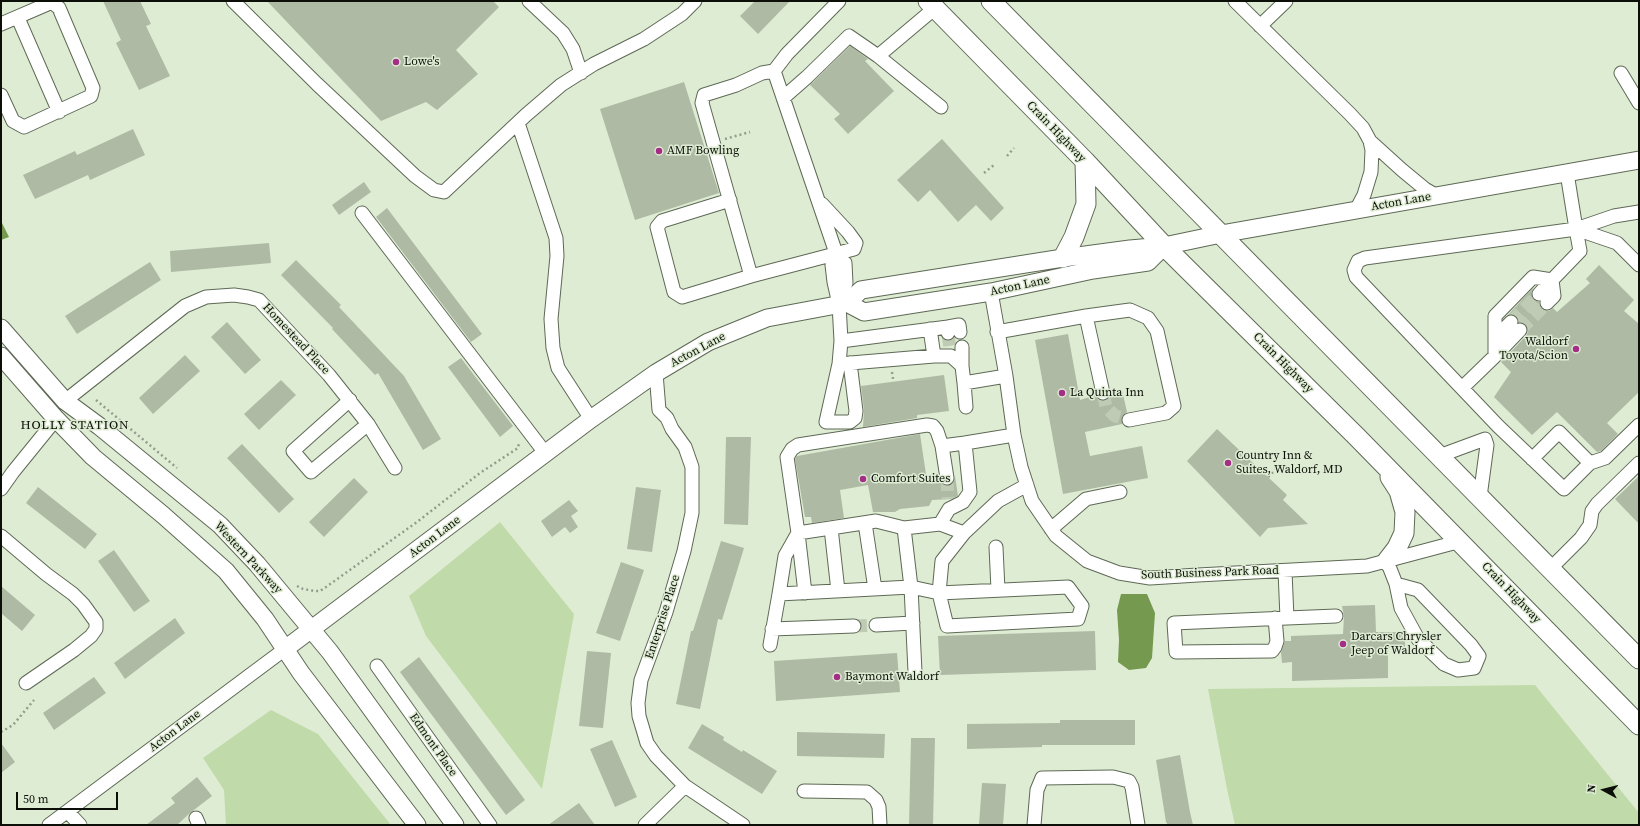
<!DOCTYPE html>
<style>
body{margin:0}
#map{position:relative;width:1640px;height:826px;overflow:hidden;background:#dfecd4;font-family:"Source Serif 4",serif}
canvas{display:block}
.frame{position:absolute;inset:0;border:2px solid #0b0f07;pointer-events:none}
.north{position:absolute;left:1584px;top:770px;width:40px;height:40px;-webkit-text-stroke:3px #dfecd4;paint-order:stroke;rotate:277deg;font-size:11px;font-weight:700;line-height:16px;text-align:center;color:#0b0f07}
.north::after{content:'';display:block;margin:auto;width:14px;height:18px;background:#0b0f07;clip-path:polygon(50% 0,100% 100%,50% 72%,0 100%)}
.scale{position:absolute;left:16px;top:792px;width:102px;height:18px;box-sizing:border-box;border:2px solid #0b0f07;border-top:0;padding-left:5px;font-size:12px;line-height:14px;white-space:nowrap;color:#0b0f07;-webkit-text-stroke:3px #dfecd4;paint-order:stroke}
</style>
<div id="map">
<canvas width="1640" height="826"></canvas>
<div class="frame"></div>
<div class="north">N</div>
<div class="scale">50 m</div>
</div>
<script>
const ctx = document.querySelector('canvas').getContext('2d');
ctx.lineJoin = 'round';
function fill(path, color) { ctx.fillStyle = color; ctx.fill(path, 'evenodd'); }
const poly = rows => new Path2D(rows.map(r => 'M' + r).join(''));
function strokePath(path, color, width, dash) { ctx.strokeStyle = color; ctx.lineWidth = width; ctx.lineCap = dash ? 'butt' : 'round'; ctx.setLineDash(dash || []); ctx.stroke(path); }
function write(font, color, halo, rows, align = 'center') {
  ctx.font = font + ' "Source Serif 4",serif'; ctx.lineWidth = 3; ctx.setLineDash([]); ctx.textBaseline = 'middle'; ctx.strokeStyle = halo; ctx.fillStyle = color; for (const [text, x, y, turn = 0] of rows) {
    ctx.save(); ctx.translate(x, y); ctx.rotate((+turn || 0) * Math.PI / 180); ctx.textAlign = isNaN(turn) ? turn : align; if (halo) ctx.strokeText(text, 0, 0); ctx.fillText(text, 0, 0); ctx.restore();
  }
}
const green = poly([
 [500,522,574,614,542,789,426,636,409,596],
 [1535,685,1639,813,1639,825,1235,825,1227,789,1208,689],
 [271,710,318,734,391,825,226,825,224,790,203,758]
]);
const water = poly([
 [1,221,9,237,1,240],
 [1121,594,1147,594,1155,613,1152,658,1146,668,1129,670,1118,662,1119,640,1117,610]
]);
const building = poly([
 [103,1,140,1,151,24,146,26,170,76,139,90,116,43,121,40],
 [267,1,493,1,499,7,456,50,478,74,437,110,426,102,381,121],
 [755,1,790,1,758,34,740,16],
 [850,46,868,59,865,61,894,91,848,134,834,119,840,114,810,85],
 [684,82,719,193,635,220,600,109],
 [133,129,145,155,90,180,88,175,35,199,23,175,75,151,77,155],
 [942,139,1004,208,991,221,976,205,958,222,930,190,918,202,897,180],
 [364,182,371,192,339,215,332,205],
 [387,208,482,334,471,342,376,217],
 [269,243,271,263,171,272,170,251],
 [296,260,341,305,339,307,404,376,441,439,423,450,378,373,375,375,332,329,333,328,281,275],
 [150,262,161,280,77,334,65,316],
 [1599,265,1634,300,1624,311,1639,324,1639,392,1607,423,1618,434,1601,451,1597,452,1557,412,1532,435,1494,397,1511,372,1501,362,1526,336,1528,332,1526,325,1519,322,1516,316,1513,314,1507,316,1533,288,1532,297,1534,300,1539,302,1541,308,1549,311,1553,308,1557,312,1590,283,1586,279],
 [227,322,261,360,245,374,211,337],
 [1068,334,1080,400,1096,395,1100,400,1105,401,1109,399,1111,392,1122,390,1127,412,1122,417,1122,424,1085,432,1090,456,1142,446,1148,478,1063,494,1035,340],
 [185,355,200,371,153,414,139,398],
 [461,358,513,426,500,437,448,367],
 [944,375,949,411,917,415,917,418,863,427,864,410,861,386],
 [281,380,296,395,259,430,244,414],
 [1217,429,1287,495,1283,500,1308,524,1268,528,1260,537,1187,461],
 [920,434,927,481,939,479,944,485,949,486,954,481,955,476,958,496,951,499,932,500,929,506,900,509,895,512,873,512,868,485,840,490,844,518,812,523,811,517,805,517,795,459,797,456],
 [726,437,751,437,748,525,724,524],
 [242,444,294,499,279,513,227,458],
 [1639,476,1639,524,1615,499],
 [354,478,368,492,324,537,309,522],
 [38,487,97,534,85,549,26,503],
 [636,487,661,490,652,552,627,549],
 [569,500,578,511,571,516,578,527,570,533,565,527,552,537,541,521],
 [721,541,744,548,722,620,718,619,700,709,676,704,691,631,693,631],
 [114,550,150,601,134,612,98,561],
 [621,562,644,570,620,641,596,633],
 [1,586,35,615,22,631,1,613],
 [1375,605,1376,632,1405,632,1405,647,1388,648,1388,678,1292,681,1292,662,1282,663,1281,652,1285,641,1291,641,1291,636,1343,634,1344,616,1342,606],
 [175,618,185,633,125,679,114,663],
 [1095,631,1096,670,940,675,938,636],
 [587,651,611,653,603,728,579,726],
 [897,653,900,692,776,701,774,661],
 [419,657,525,800,506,815,400,672],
 [94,677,106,693,54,730,43,713],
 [1060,720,1135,720,1135,745,1042,745,1042,747,967,749,967,724,1060,723],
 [702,724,724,737,723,740,742,752,743,750,777,771,762,794,688,748],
 [797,732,885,734,884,758,797,756],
 [911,738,935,738,933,825,909,825],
 [612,740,637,797,615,807,590,749],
 [1,743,15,762,1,773],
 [1180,755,1190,812,1193,825,1168,825,1166,822,1156,760],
 [197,777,212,796,190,813,177,825,146,825,175,803,171,798],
 [982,783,1006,784,1003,825,979,825],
 [579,803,595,825,548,825]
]);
const minorTunnel = poly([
 [1511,322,1539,294],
 [1520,330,1547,303],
 [948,333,950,349],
 [1103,393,1106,407,1115,416,1129,420],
 [947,478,948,499],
 [854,626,876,625]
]);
const path = poly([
 [725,139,750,132],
 [1007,156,1014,148],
 [984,173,994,165],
 [892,372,893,379],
 [96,400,177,468],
 [1268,477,1280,465],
 [297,586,303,589,315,591,320,591,326,587,417,522,480,473,518,448,519,443],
 [1,732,13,725,34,700]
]);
const minor = poly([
 [233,1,317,84,415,176,434,190,444,192,526,115,561,85,594,64,644,39,682,14,695,1],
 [529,1,563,33,573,49,581,73],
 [839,1,787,54,774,71,838,259,845,263,846,283,839,304],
 [1235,1,1350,114,1363,128,1370,141,1402,170,1425,189,1437,196],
 [18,18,59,112],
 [1,24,52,2,59,8,93,88,91,96,24,127,13,121,1,95],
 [1260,26,1286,1],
 [878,56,941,107],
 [1621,73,1639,103],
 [783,98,807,77,849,36,878,56,935,8],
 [518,123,556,238,557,256,551,319,553,348,558,368,591,419],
 [1567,173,1576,229],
 [730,200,662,221,657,227,674,292,682,297,751,276,702,103,704,95,736,85,762,73,774,71],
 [1356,210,1364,195,1371,172,1372,150,1370,141],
 [1639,212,1614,216,1576,229,1365,258,1358,261,1354,270,1356,277,1498,426,1564,489,1590,463,1605,458,1639,425],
 [362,213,546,454],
 [838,259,832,265,834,282,839,304,841,341,839,364,934,356,951,356,962,366,964,383,1006,376],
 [751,276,854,249,856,243,848,232,822,204],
 [991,292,1006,376,1014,435,1021,467,1032,501,1056,536,1087,561,1119,573,1150,578,1198,575,1367,566,1461,541],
 [1539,294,1552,280],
 [1547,303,1554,296,1552,280],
 [948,327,959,325,960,332],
 [930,329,934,356],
 [997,332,1086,316],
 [1495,338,1511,322],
 [841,341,948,327,948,333],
 [1495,356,1520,330],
 [839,364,826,422,850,422,855,418,856,411,850,363],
 [962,366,962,347],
 [656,373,659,410,667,418,672,429,685,447,692,467,692,513,684,551,666,612,641,680,638,703,639,716,647,743,656,756,685,786,743,825],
 [964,383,966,407],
 [1462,388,1495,356,1495,316,1533,277,1552,280,1580,251,1576,229,1617,243,1639,265],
 [1103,393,1086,316,1130,310,1148,318,1157,331,1174,406,1166,413,1129,420],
 [350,400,293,451,311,472,368,424],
 [65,401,185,306,206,297,234,295,248,297,259,300,329,375,368,424,395,468],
 [1439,456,1485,439,1487,445,1480,497],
 [1532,459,1559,432,1590,463],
 [947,478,942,446,965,443],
 [1,489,13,472,56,419],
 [865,523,875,589],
 [940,524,949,509,963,502,970,492,965,443,1014,435],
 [831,528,838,591],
 [904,528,911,587,915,672],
 [1051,529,1086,499,1120,492],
 [964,533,942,561,939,593,1068,587,1082,606,1078,619,947,626,939,593,911,587,779,594,785,556,798,533,876,521,904,528,940,524,964,533,998,501,1027,485],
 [1,536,46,574,73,594,83,604,96,622,96,629,91,636,74,650,26,683],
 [996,547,998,590],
 [1387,561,1396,584,1401,608,1418,639,1444,664,1458,670,1474,668,1479,656,1471,645,1418,590,1396,584],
 [1550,569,1581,538,1590,525,1592,511,1597,504,1639,463],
 [805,593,798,533,787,457,792,449,798,445,927,425,933,426,937,431,942,446],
 [1275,618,1277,641,1275,647,1272,651,1176,652,1174,623,1287,618,1285,571],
 [1287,618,1336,616],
 [876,625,913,623],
 [772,629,854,626],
 [770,645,779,594],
 [377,666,490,825],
 [804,791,867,792,876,800,879,807,880,825],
 [68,812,80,825],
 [196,818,199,825],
 [49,825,285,649],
 [645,825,685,786],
 [1034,825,1037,790,1042,778,1113,777,1129,781,1132,787,1138,825]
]);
const major = poly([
 [847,303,864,312,991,292,1093,270,1148,262,1164,246],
 [1,328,65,401,99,426,220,525,257,564,330,652,455,825],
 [1,356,56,419,93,457,163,515,226,571,265,619,301,673,417,825],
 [285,649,591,419,656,373,708,342,767,318,847,303,861,290,1063,258,1130,249,1164,246,1221,234,1639,160]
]);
const highway = poly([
 [928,1,1085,161,1164,246,1357,437,1639,725],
 [991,1,1639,659],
 [1063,258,1074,237,1086,204,1085,161],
 [1387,561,1397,548,1404,533,1405,512,1399,491,1390,477]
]);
const markers = [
 [396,62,4,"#a42d85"],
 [659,151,4,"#a42d85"],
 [1576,349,4,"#a42d85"],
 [1062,393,4,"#a42d85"],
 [1228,463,4,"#a42d85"],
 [863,479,4,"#a42d85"],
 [1343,644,4,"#a42d85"],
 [837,677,4,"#a42d85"]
];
const poiNames = [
 ["Lowe's",404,62],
 ["AMF Bowling",667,151],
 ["Waldorf",1568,342,"right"],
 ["Toyota/Scion",1568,356,"right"],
 ["La Quinta Inn",1070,393],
 ["Country Inn &",1236,456],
 ["Suites, Waldorf, MD",1236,470],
 ["Comfort Suites",871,479],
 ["Darcars Chrysler",1351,637],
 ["Jeep of Waldorf",1351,651],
 ["Baymont Waldorf",845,677]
];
const streetNames = [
 ["Crain Highway",1056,132,46],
 ["Acton Lane",1401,202,-10],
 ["Acton Lane",1020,286,-12],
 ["Homestead Place",296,339,47],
 ["Acton Lane",698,350,-28],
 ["Crain Highway",1283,363,45],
 ["Acton Lane",435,537,-37],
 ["Western Parkway",248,558,47],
 ["South Business Park Road",1210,573,-2],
 ["Crain Highway",1511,593,46],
 ["Enterprise Place",663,617,-72],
 ["Acton Lane",175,731,-37],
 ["Edmont Place",433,745,55]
];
const neighbourhoodNames = [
 ["HOLLY STATION",75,426]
];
fill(green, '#c0daa9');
fill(water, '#75994e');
fill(building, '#aebaa4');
strokePath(minorTunnel, '#bfcbb5', 13, [13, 6]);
strokePath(minor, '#5e6955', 15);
strokePath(major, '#5e6955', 19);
strokePath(highway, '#5e6955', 21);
strokePath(path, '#939c8a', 2.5, [2, 3]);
strokePath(minor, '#fff', 13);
strokePath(major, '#fff', 17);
strokePath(highway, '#fff', 19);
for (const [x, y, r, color] of markers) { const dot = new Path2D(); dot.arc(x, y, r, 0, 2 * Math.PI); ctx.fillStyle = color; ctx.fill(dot); strokePath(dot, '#dfecd4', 1.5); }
write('12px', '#0b0f07', '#dfecd4', poiNames, 'left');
write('12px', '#0b0f07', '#dfecd4', streetNames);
ctx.letterSpacing = '1px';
write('13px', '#0b0f07', '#dfecd4', neighbourhoodNames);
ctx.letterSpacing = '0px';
</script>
